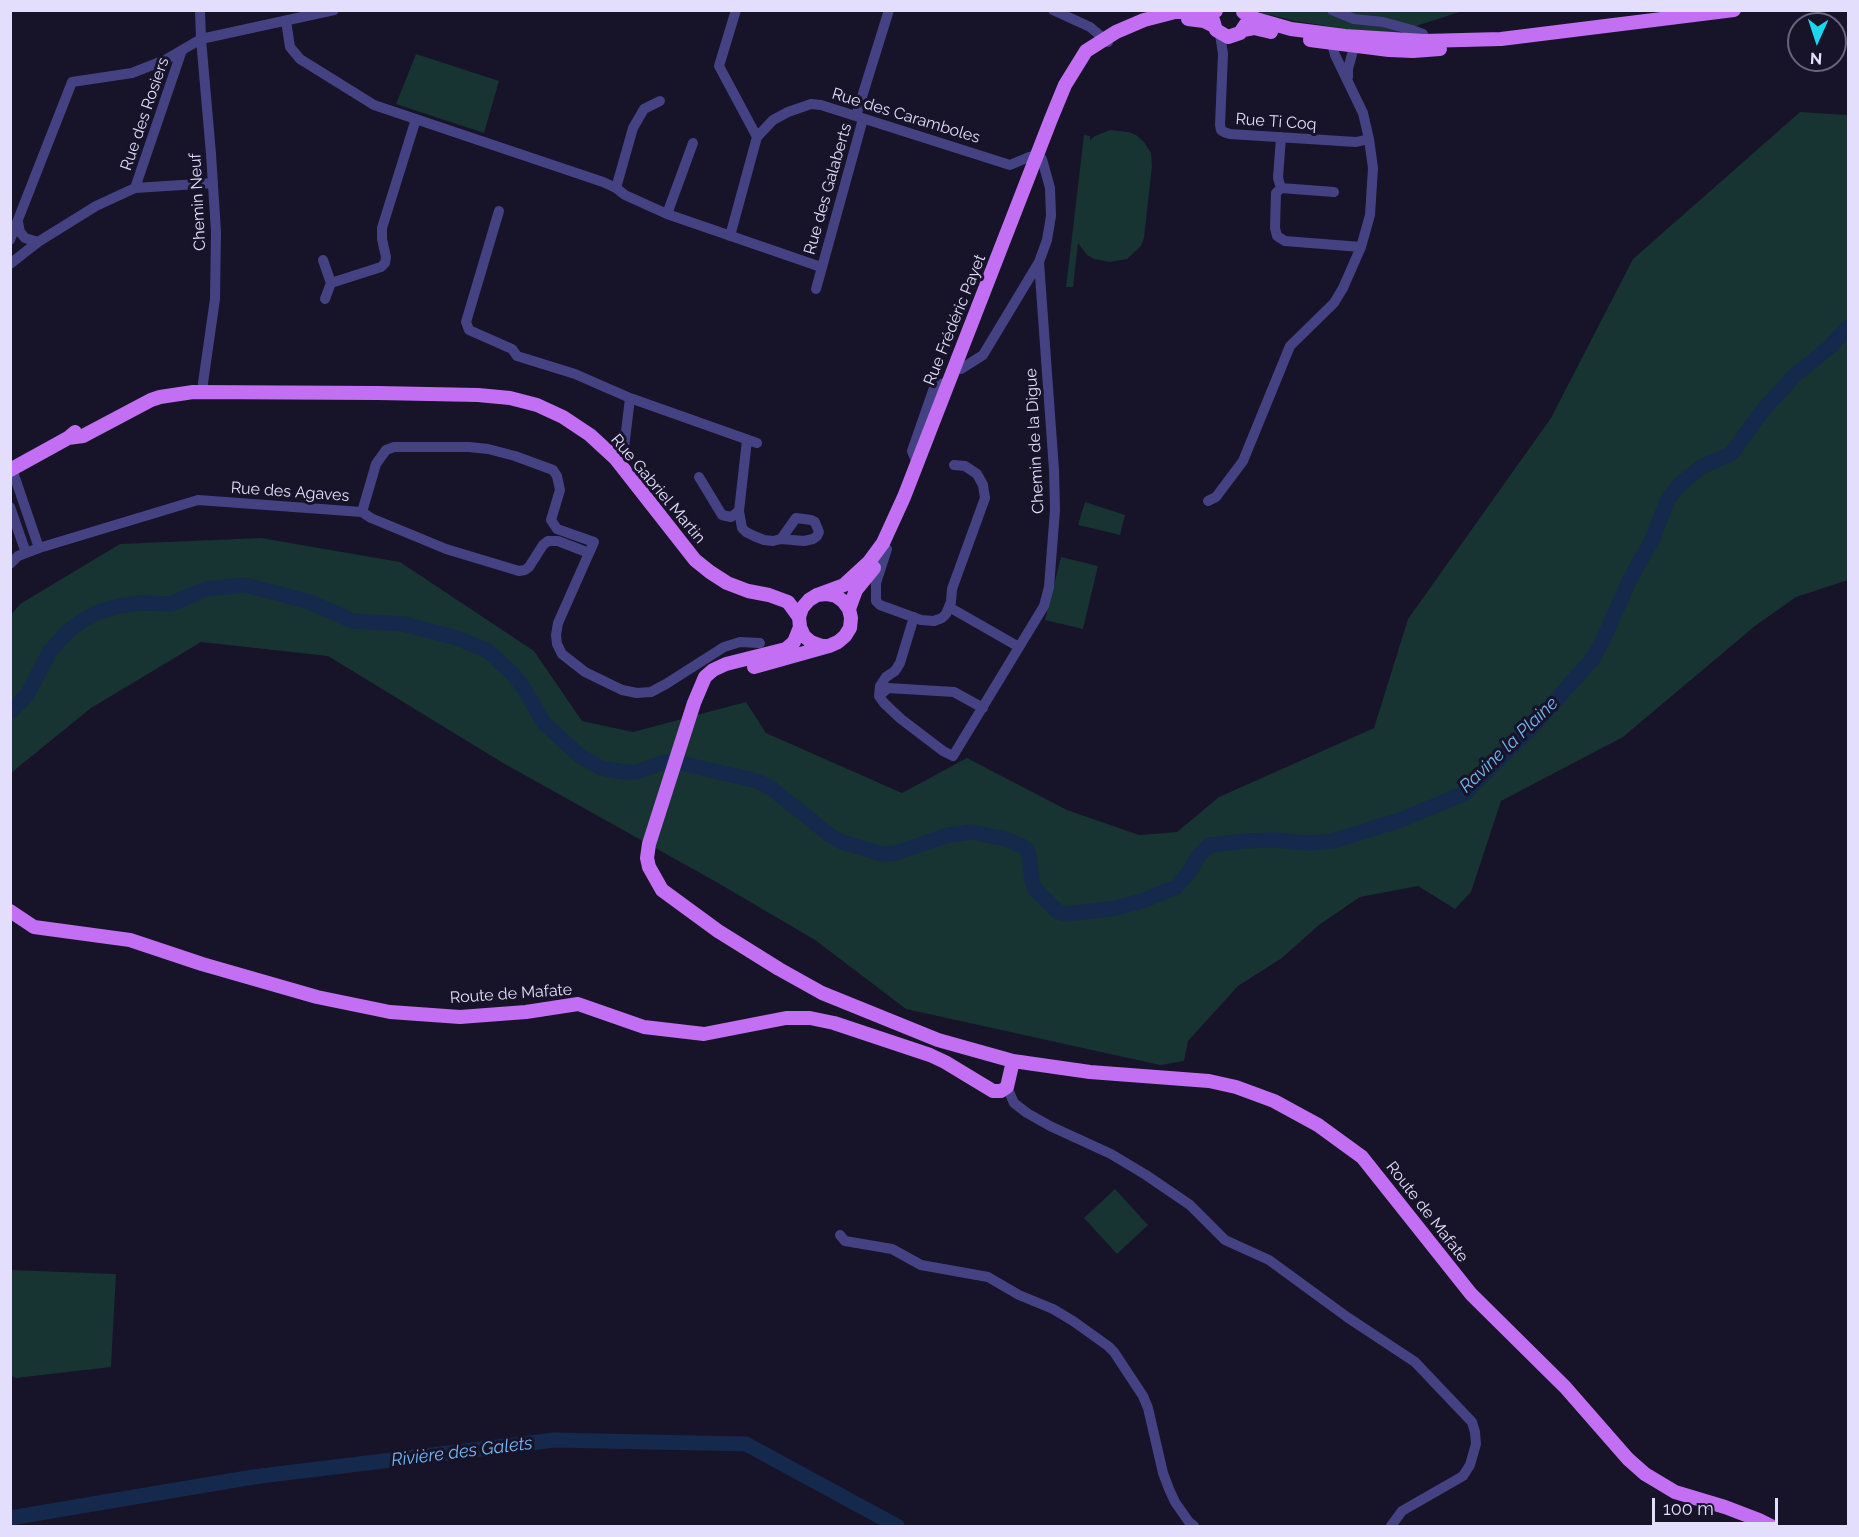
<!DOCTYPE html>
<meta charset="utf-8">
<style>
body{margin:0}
#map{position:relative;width:1859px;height:1537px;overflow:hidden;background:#171329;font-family:Raleway,sans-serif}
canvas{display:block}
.frame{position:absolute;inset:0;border:12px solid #e2defc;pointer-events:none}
.north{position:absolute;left:1787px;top:12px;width:60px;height:60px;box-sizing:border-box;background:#171329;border:2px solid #68647d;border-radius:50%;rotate:183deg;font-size:16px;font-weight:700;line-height:24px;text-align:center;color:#e2defc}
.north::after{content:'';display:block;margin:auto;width:21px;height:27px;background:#1bd6ec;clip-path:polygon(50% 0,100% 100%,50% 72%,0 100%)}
.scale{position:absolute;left:1652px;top:1498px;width:126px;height:27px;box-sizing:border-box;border:3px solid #e2defc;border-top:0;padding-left:8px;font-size:18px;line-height:21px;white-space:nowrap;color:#e2defc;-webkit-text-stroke:4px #171329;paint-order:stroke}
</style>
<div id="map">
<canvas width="1859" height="1537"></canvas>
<div class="frame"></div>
<div class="north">N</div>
<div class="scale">100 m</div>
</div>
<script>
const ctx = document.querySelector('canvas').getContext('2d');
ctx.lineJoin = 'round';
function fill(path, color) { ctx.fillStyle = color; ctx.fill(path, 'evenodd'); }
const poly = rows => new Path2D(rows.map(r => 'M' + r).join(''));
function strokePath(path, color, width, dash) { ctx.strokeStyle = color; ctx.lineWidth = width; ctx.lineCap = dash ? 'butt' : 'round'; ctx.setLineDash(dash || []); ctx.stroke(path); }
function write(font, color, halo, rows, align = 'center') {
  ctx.font = font + ' Raleway,sans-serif'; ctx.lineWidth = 6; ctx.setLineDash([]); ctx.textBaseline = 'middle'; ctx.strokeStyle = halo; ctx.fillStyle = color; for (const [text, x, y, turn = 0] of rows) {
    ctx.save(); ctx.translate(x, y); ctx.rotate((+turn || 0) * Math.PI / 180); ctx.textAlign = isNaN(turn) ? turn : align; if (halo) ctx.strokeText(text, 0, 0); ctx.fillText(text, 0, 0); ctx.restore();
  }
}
const green = poly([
 [1254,11,1463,11,1394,33,1346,29,1295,21],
 [416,54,499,81,484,133,396,104],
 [1800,112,1848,115,1848,580,1796,597,1755,626,1623,737,1501,801,1471,892,1455,909,1418,886,1360,897,1319,925,1282,958,1238,986,1188,1041,1184,1061,1160,1065,906,1009,815,940,718,883,503,763,328,656,201,642,91,708,11,773,11,615,20,604,120,544,261,538,400,562,534,651,582,721,633,732,746,702,766,733,902,793,967,758,1067,810,1139,835,1177,832,1219,797,1374,728,1408,619,1551,418,1633,259],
 [1110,130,1129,132,1136,135,1144,142,1151,153,1152,166,1144,238,1141,246,1127,259,1110,262,1094,259,1087,255,1078,243,1073,287,1066,287,1084,135,1090,136,1090,140,1095,136],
 [1085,502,1125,515,1120,535,1078,525],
 [1061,557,1098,566,1083,629,1045,620],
 [1115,1189,1148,1225,1117,1254,1084,1218],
 [11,1270,116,1274,111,1367,16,1378,11,1376]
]);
const river = poly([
 [10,712,27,695,50,651,67,632,83,620,99,612,119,606,141,603,171,604,206,589,245,585,307,601,353,621,403,624,457,638,488,651,513,674,523,687,544,723,580,756,601,768,624,772,636,772,665,762,676,762,757,781,771,788,831,836,842,842,882,854,896,853,948,835,958,834,971,832,1006,839,1022,846,1026,849,1029,856,1032,881,1035,889,1058,912,1067,914,1116,908,1145,900,1176,887,1190,871,1199,855,1210,845,1246,841,1273,840,1308,843,1333,841,1403,819,1465,793,1535,724,1594,657,1603,640,1630,579,1652,540,1668,499,1679,485,1701,467,1732,453,1763,410,1795,375,1831,346,1848,327],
 [10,1518,253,1477,554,1440,746,1444,897,1526]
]);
const minor = poly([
 [200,10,201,39,211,154,216,232,215,299,203,383,203,392],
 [736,10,719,66,757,137],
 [1053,10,1090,27,1108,42],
 [1332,10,1354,19,1383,22,1412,30,1423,34,1424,41],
 [286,21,290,47,300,59,374,105,603,182,616,188,625,195,667,214,821,267],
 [1220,34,1223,54,1220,125,1221,130,1224,132,1230,134,1356,142,1369,139],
 [1348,77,1348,69,1354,47,1349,41],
 [856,116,889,10],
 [1281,137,1278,178,1281,188,1276,193,1275,228,1277,236,1285,241,1361,247],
 [135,188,182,50],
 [616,188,633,128,644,109,660,101],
 [1281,188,1334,192],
 [499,211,466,322,469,330,512,349,517,356,575,374,630,398,757,443],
 [667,214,693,143],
 [18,222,20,232,25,238,38,242],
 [730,236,757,137,773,120,788,112,811,104,821,105,1010,165,1029,157,1036,156,1042,159,1050,188,1051,216,1047,240,1039,262,983,355,961,369,953,368],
 [10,240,72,82,132,73,165,60,201,39,334,10],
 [323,260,331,283,325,299],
 [10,264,38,242,96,206,135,188,213,183],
 [331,283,381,267,385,263,386,257,382,239,382,228,416,119],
 [816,289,863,119],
 [747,440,739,511,742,528,746,532,754,536,764,540,773,541,781,539,804,541,813,539,817,536,819,532,815,522,811,520,796,518,781,539],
 [615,458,624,448,630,398],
 [917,463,912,451,934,388,937,385,948,382],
 [12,469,39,548],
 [699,477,722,515,731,517,739,511],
 [1208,501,1216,497,1243,461,1290,346,1334,303,1343,288,1361,247,1370,215,1373,168,1369,139,1363,113,1335,55,1332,44,1336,40],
 [10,507,26,553],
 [362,512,376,464,386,450,394,447,469,447,488,449,515,456,553,470,557,476,560,490,551,520,557,529,594,542,558,623,556,635,557,644,562,654,585,672,622,690,637,693,651,692,666,684,724,647,740,642,760,643],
 [887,549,876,583,876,601,880,605,921,620,934,621,942,618,946,614,951,602,952,589,985,498,983,485,977,474,965,466,954,465],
 [10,564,18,556,39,548,198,500,362,512,371,518,446,549,519,571,525,570,529,567,543,545,548,541,558,541,589,553],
 [949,607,1019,647],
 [914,617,900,663,895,671,886,677,880,686,879,696,884,703,901,719,943,751,953,756,1044,606,1049,587,1055,510,1054,470,1039,262],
 [879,696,888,688,954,692,983,708],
 [1007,1087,1014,1103,1027,1113,1050,1126,1111,1154,1146,1175,1190,1205,1225,1240,1269,1260,1347,1317,1415,1362,1472,1422,1475,1432,1476,1444,1470,1465,1463,1476,1402,1511,1391,1526],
 [840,1235,845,1241,892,1249,921,1265,988,1277,1019,1295,1053,1309,1073,1321,1108,1346,1114,1352,1143,1396,1148,1408,1163,1473,1169,1489,1175,1502,1189,1522,1194,1526]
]);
const major = poly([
 [1243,12,1256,19,1291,29,1345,36,1424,41,1501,39,1734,10],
 [1188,19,1204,21,1214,26],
 [1213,20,1216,30,1228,37,1240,33,1246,24],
 [1243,30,1254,28,1271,32],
 [1310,40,1389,50,1413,51,1440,49],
 [68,438,83,436,151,400,160,397,193,392,378,393,478,395,510,398,537,405,563,417,590,435,615,458,695,560,710,572,727,583,748,591,769,595,788,602,799,617],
 [10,470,68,438,75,432],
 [817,595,844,585,869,562,883,543,904,497,1051,119,1065,85,1086,51,1116,32,1144,20,1175,12,1216,11],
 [849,609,856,590,874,568],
 [800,627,794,642,786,649,726,664,713,670,705,677,694,703,649,844,647,858,649,867,662,890,718,931,779,969,822,993,938,1040,1013,1061,1090,1072,1209,1081,1236,1087,1274,1101,1318,1125,1362,1157,1471,1294,1565,1387,1628,1459,1645,1474,1675,1492,1725,1507,1759,1520,1771,1526],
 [754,667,829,646,838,642,845,636,850,628,851,618,849,609,843,601,836,596,826,594,817,595,809,600,802,608,799,617,800,627,804,636,811,642,822,646,829,646],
 [10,911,34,927,130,940,202,964,317,997,390,1012,460,1017,526,1012,578,1004,644,1027,704,1034,786,1018,810,1018,834,1023,930,1055,945,1062,993,1091,1001,1091,1007,1087,1013,1061]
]);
const streetNames = [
 ["Rue des Rosiers",145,114,-71],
 ["Rue des Caramboles",906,116,17],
 ["Rue Ti Coq",1276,122,4],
 ["Rue des Galaberts",828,189,-74],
 ["Chemin Neuf",198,202,-93],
 ["Rue Frédéric Payet",955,320,-68],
 ["Chemin de la Digue",1035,441,-93],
 ["Rue Gabriel Martin",658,489,50],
 ["Rue des Agaves",290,492,4],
 ["Route de Mafate",511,994,-4],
 ["Route de Mafate",1427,1212,52]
];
const waterNames = [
 ["Ravine la Plaine",1509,745,-44],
 ["Rivière des Galets",462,1452,-7]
];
fill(green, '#173332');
strokePath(river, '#14294c', 15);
strokePath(minor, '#454284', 10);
strokePath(major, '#c26ff3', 14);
write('16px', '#e2defc', '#171329', streetNames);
write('italic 18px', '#75b8f3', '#171329', waterNames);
</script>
